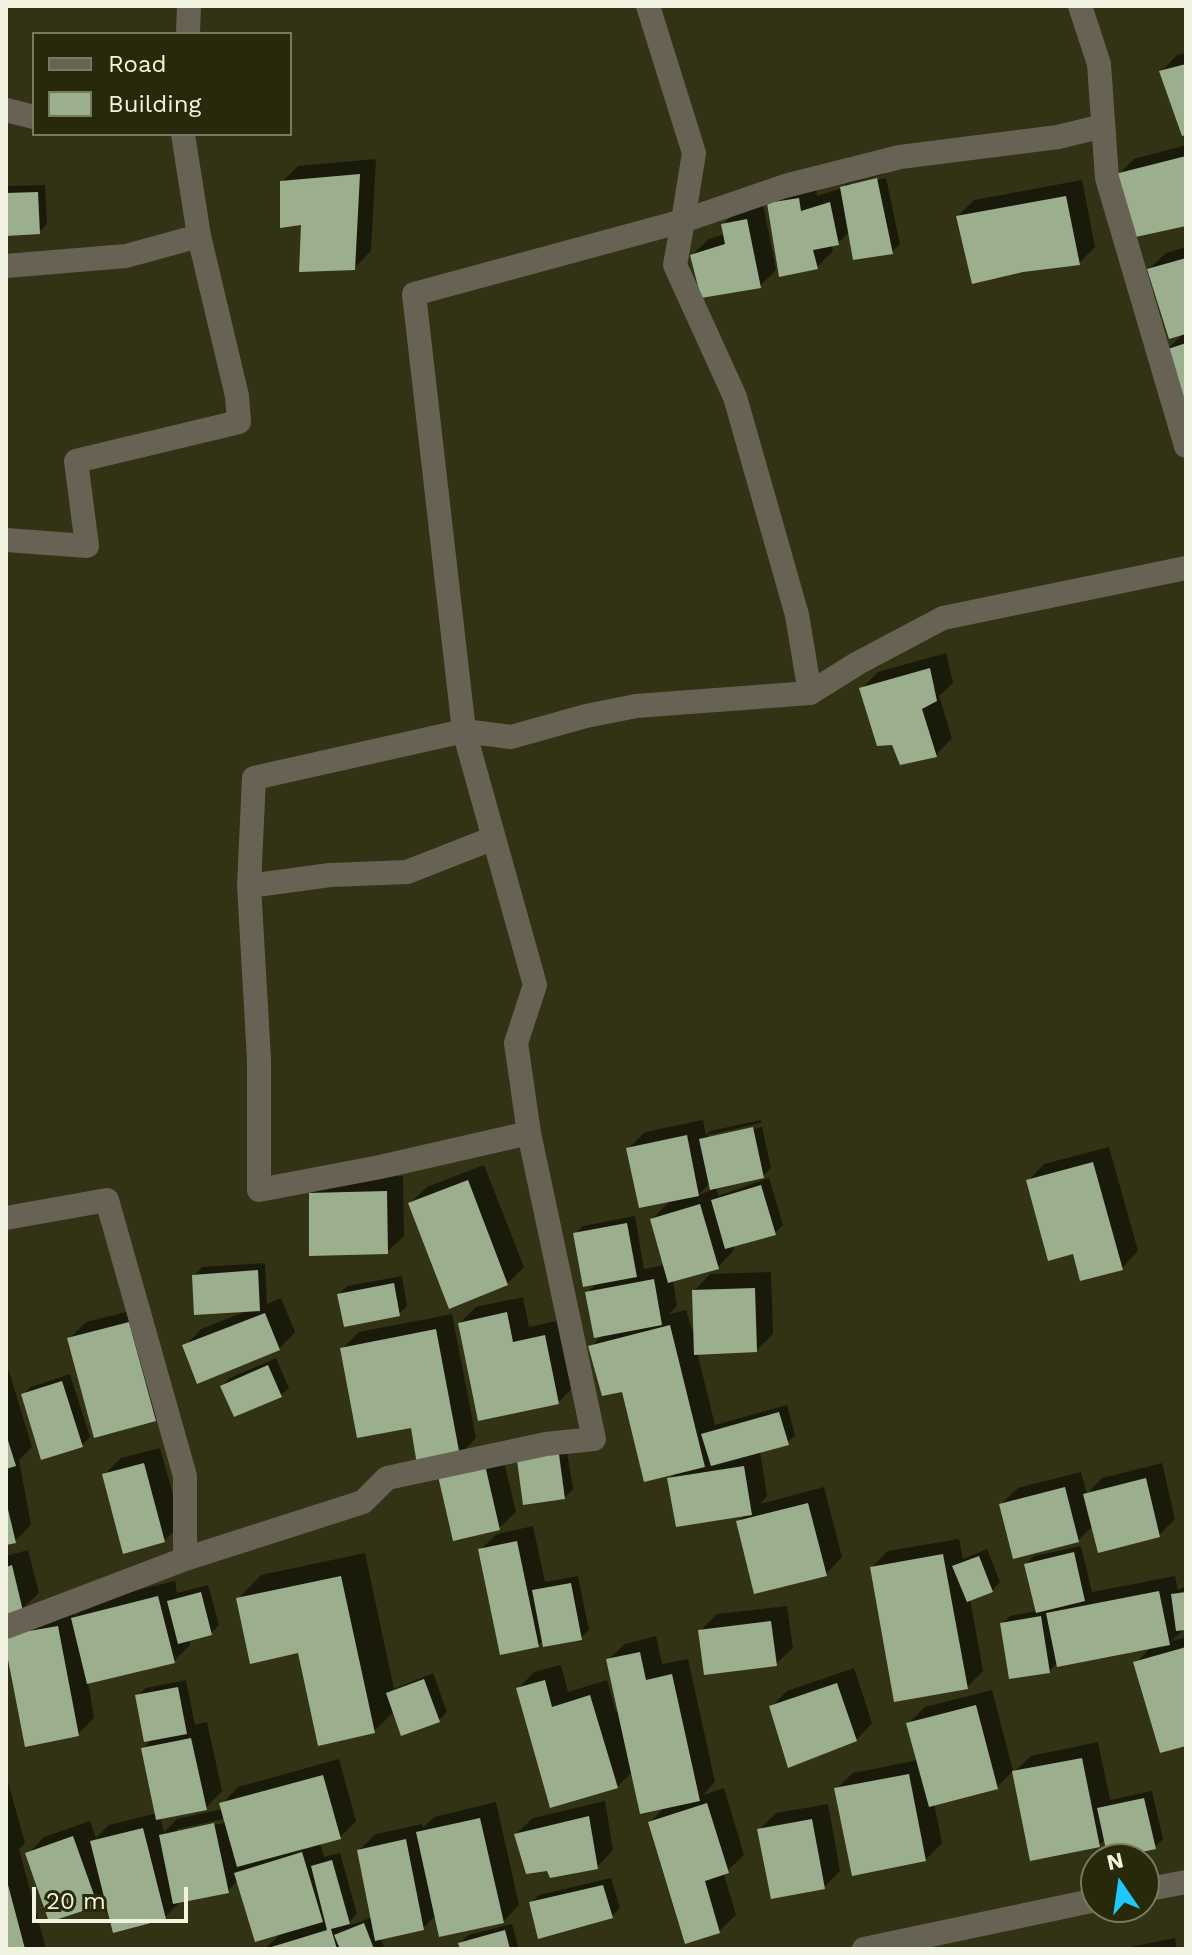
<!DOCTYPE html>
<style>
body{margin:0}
#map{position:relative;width:1192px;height:1955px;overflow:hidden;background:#323214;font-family:"Work Sans",sans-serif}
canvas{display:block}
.frame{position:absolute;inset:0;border:8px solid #f1f2e0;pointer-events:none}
.legend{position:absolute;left:32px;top:32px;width:260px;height:104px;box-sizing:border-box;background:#28280a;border:2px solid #787960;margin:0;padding:10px 14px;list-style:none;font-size:24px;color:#f1f2e0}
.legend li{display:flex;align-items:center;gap:16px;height:40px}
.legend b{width:40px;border:2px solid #787960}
.north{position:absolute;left:1080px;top:1843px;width:80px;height:80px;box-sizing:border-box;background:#28280a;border:2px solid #787960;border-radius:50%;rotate:347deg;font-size:22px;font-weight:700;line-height:32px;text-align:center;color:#f1f2e0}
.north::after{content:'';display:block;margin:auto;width:28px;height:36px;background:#1dc9fd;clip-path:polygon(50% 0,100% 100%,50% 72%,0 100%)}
.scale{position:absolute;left:32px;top:1887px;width:156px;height:36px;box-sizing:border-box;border:4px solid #f1f2e0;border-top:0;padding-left:10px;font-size:24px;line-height:28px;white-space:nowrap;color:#f1f2e0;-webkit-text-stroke:6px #28280a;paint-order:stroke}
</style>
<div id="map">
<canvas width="1192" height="1955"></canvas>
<div class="frame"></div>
<ul class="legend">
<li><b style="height:10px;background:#686255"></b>Road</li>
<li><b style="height:22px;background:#9bae8e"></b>Building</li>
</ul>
<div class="north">N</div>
<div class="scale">20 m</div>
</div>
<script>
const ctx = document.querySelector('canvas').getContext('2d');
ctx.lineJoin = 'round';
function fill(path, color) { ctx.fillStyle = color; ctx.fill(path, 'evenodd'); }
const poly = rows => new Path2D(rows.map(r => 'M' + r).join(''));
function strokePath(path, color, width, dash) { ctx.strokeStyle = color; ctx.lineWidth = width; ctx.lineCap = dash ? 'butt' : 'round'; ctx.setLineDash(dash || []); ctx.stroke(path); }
const shadow = poly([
 [1186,53,1186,133,1161,72,1177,55],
 [1186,145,1186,225,1118,175,1134,159],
 [376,159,371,251,354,268,304,223,282,182,298,166],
 [885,171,885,174,849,183,849,187,886,178,900,244,892,252,850,231,838,243,831,244,833,251,817,267,770,204,815,182,817,196,842,188,851,180],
 [1082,180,1095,247,1079,263,958,216,974,200],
 [45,185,47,224,39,232,6,234,6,186],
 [763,204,776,270,760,286,692,255,709,239,725,234,723,224,740,208],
 [1186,247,1186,415,1167,350,1184,333,1149,269,1166,253],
 [946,653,953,683,939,696,952,738,936,755,894,743,861,689,878,672],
 [703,1120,706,1135,710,1131,761,1120,761,1123,708,1135,708,1139,762,1127,771,1168,763,1176,716,1186,718,1196,769,1178,783,1225,775,1233,733,1245,734,1250,718,1267,673,1280,677,1306,669,1314,686,1310,695,1338,694,1291,710,1274,771,1272,773,1334,757,1350,697,1352,715,1425,787,1405,795,1435,787,1443,760,1451,767,1496,760,1504,824,1487,842,1557,826,1574,738,1522,746,1514,670,1479,677,1472,623,1389,591,1347,603,1334,587,1293,598,1282,575,1234,583,1226,635,1216,644,1269,665,1265,652,1219,672,1199,629,1148,645,1132],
 [711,1182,712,1190,698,1195],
 [1109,1147,1138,1251,1122,1268,1028,1181,1044,1164],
 [484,1165,524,1267,507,1284,410,1203,427,1187],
 [403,1176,404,1236,387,1252,311,1193,327,1177],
 [265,1263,267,1304,281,1298,295,1332,279,1349,185,1346,201,1329,250,1310,194,1276,202,1267],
 [402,1276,407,1306,399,1314,339,1294,347,1286],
 [523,1297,529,1327,561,1320,574,1386,558,1403,460,1323,476,1307],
 [146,1307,171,1403,155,1419,69,1339,86,1322],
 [452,1314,476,1438,459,1455,412,1426,342,1349,359,1332],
 [276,1358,289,1388,281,1395,222,1386,230,1378],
 [6,1362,32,1447,19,1460,31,1525,15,1541,6,1543],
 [70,1374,90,1437,82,1445,23,1395,31,1387],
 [565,1440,573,1489,565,1497,525,1503],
 [160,1448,181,1524,164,1541,104,1475,121,1458],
 [501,1450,516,1512,499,1528,441,1476],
 [1162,1463,1175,1519,1159,1535,1093,1526,1078,1540,1001,1504,1018,1488,1081,1472,1087,1494,1102,1478],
 [533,1526,545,1582,578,1576,589,1630,581,1638,544,1639,538,1645,480,1550,497,1534],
 [959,1539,963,1559,987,1549,1000,1582,992,1590,970,1599,983,1671,967,1687,872,1567,888,1551],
 [1081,1546,1092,1592,1175,1576,1178,1590,1186,1586,1186,1628,1171,1641,1186,1637,1186,1743,1136,1663,1152,1646,1058,1662,1049,1671,1002,1624,1010,1616,1037,1611,1026,1564,1034,1556],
 [28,1550,39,1593,22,1609,6,1613,6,1556],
 [365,1553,394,1689,433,1673,447,1712,439,1720,403,1734,395,1711,374,1731,299,1651,238,1599,261,1575],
 [175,1581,177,1593,208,1585,219,1625,211,1633,189,1639,190,1645,174,1661,88,1682,94,1718,78,1734,6,1639,74,1610,75,1616,89,1602],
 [787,1606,793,1648,776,1664,700,1631,717,1614],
 [656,1636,662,1664,688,1659,715,1782,703,1795,724,1788,744,1855,724,1874,736,1915,719,1931,650,1822,666,1806,633,1771,617,1787,518,1689,534,1672,561,1665,568,1692,607,1680,616,1712,620,1711,608,1660,625,1644],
 [854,1668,872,1723,856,1740,771,1707,787,1691],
 [186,1680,195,1725,207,1722,222,1791,206,1808,160,1817,164,1832,177,1819,223,1809,222,1804,238,1787,339,1759,356,1821,340,1837,320,1843,324,1857,340,1853,357,1914,350,1921,351,1925,373,1917,359,1850,376,1834,422,1824,423,1828,434,1817,496,1802,519,1905,503,1922,436,1915,423,1928,380,1937,385,1949,265,1949,283,1931,238,1880,228,1891,181,1901,165,1917,106,1895,96,1904,28,1854,44,1837,90,1821,96,1838,109,1825,157,1813,143,1749,153,1738,137,1696,146,1688],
 [224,1819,224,1823,177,1833,177,1829],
 [992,1690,1013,1771,997,1787,934,1803,942,1843,925,1860,836,1789,853,1773,918,1760,909,1723,925,1707],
 [1098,1742,1110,1800,1152,1791,1163,1839,1155,1847,1106,1838,1099,1845,1014,1772,1031,1756],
 [8,1782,25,1843,19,1849,46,1949,6,1949,6,1783],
 [605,1801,613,1850,597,1867,516,1834,533,1818],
 [828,1804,840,1871,824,1887,759,1830,776,1813],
 [611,1878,620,1908,612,1916,531,1903,539,1895],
 [512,1924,519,1949,462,1949,460,1943,468,1935],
 [1175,1938,1177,1949,1119,1949]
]);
const building = poly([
 [1186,64,1186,135,1182,136,1159,71],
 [1186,156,1186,226,1131,238,1115,174],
 [360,174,355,270,299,272,301,225,280,228,280,181],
 [877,178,893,254,853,260,840,187],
 [38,192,40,234,6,236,6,193],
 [1066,196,1080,265,1023,272,972,284,956,216],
 [799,198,801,211,830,202,839,245,813,250,818,269,779,277,767,203],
 [747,219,761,288,701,298,690,255,725,244,721,224],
 [1186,258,1186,334,1169,339,1147,269],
 [1186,343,1186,419,1165,350],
 [930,668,937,701,922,709,937,757,900,765,892,745,877,746,859,688],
 [753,1127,764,1178,710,1190,699,1139],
 [687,1135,699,1196,639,1208,626,1148],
 [1093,1162,1123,1270,1080,1281,1073,1254,1048,1261,1026,1180],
 [468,1180,508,1285,449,1309,408,1203],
 [761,1185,776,1235,725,1249,711,1200],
 [387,1191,388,1254,309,1256,309,1193],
 [700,1204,719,1269,668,1283,650,1219],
 [627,1223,637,1277,583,1287,573,1233],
 [258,1270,260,1311,194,1315,192,1275],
 [654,1279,662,1325,594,1338,585,1292],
 [394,1283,400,1316,344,1327,337,1294],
 [755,1288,757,1352,694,1355,692,1290],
 [507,1312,513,1342,545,1335,559,1404,478,1421,458,1323],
 [265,1313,280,1350,197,1384,182,1345],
 [129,1322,156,1421,94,1438,67,1338],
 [670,1325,705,1467,644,1482,622,1392,602,1396,588,1346],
 [436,1329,460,1456,417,1465,411,1428,357,1438,340,1348],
 [268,1365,282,1397,234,1417,220,1386],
 [62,1381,83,1447,41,1460,21,1394],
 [779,1412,789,1445,711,1466,701,1434],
 [6,1434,16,1466,6,1469],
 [558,1447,565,1499,523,1505,516,1453],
 [144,1463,165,1542,123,1554,102,1474],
 [485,1465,500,1530,453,1541,438,1476],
 [744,1466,752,1515,676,1527,667,1478],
 [1146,1478,1160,1537,1098,1553,1083,1494],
 [1065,1487,1079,1542,1013,1559,999,1504],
 [6,1501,16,1543,6,1545],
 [808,1503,827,1576,754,1594,736,1521],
 [517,1541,539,1647,500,1655,478,1549],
 [1074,1552,1085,1601,1036,1613,1024,1564],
 [943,1554,968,1689,894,1702,870,1567],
 [979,1556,993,1592,967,1602,952,1566],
 [12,1565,23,1611,6,1615,6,1567],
 [341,1576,375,1733,318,1746,298,1653,250,1664,236,1598],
 [571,1583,582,1640,543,1647,532,1590],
 [1159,1591,1170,1645,1057,1667,1046,1613],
 [201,1592,212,1635,178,1644,167,1601],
 [1186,1592,1186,1630,1176,1631,1171,1594],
 [158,1596,175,1663,87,1684,71,1618],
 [1041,1616,1050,1673,1009,1679,1000,1623],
 [771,1621,777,1666,704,1675,698,1630],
 [58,1626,79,1736,25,1747,6,1649,6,1635],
 [1186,1647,1186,1746,1160,1753,1133,1662],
 [640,1652,646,1680,672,1674,700,1801,640,1814,606,1659],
 [424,1679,440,1722,401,1736,386,1693],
 [545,1680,552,1707,590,1695,618,1788,550,1808,516,1688],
 [837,1683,857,1741,788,1768,769,1706],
 [178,1687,187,1734,144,1742,135,1695],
 [976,1705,998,1789,929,1807,906,1723],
 [191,1738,207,1810,156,1820,141,1748],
 [1082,1758,1100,1847,1030,1861,1012,1771],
 [909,1774,926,1861,852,1876,834,1788],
 [323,1775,341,1839,237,1867,219,1803],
 [1144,1798,1156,1849,1108,1859,1097,1808],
 [707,1803,729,1873,705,1881,720,1933,685,1944,648,1822],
 [589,1816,598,1869,550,1878,547,1871,526,1874,514,1834],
 [480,1818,504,1923,439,1937,416,1832],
 [812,1819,825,1889,771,1899,757,1829],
 [214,1823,229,1893,173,1904,159,1835],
 [143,1828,166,1919,113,1933,90,1841],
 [73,1836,98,1906,49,1922,25,1853],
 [406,1839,424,1930,375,1941,357,1850],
 [302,1852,323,1922,255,1942,234,1873],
 [332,1860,350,1924,331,1929,337,1949,265,1949,327,1930,311,1866],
 [7,1881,25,1949,6,1949],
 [603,1885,613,1918,538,1939,529,1902],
 [364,1923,374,1949,340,1949,334,1935],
 [505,1930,510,1949,460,1949,458,1943]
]);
const minor = poly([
 [1080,6,1099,64,1107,178,1186,446],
 [188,34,189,6],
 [6,110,34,117],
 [6,266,126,256,199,236],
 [6,540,87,546,76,461,239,422,237,396,199,236,183,134],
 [810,693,858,663,943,618,1186,568],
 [249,886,330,875,407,872,494,838],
 [529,1133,380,1167,259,1190,259,1059,249,886,254,778,464,731,511,737,586,716,636,706,810,693,797,615,735,397,675,265,683,221,785,186,900,157,1058,137,1103,126],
 [6,1218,107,1200,185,1476,185,1559],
 [6,1627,185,1559,363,1502,387,1478,546,1444,594,1439,529,1133,516,1043,535,985,464,731,414,294,683,221,694,153,648,6],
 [1144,1890,1186,1882],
 [864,1949,1096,1900]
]);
fill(shadow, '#0007');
fill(building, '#9bae8e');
strokePath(minor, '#686255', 24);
</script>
